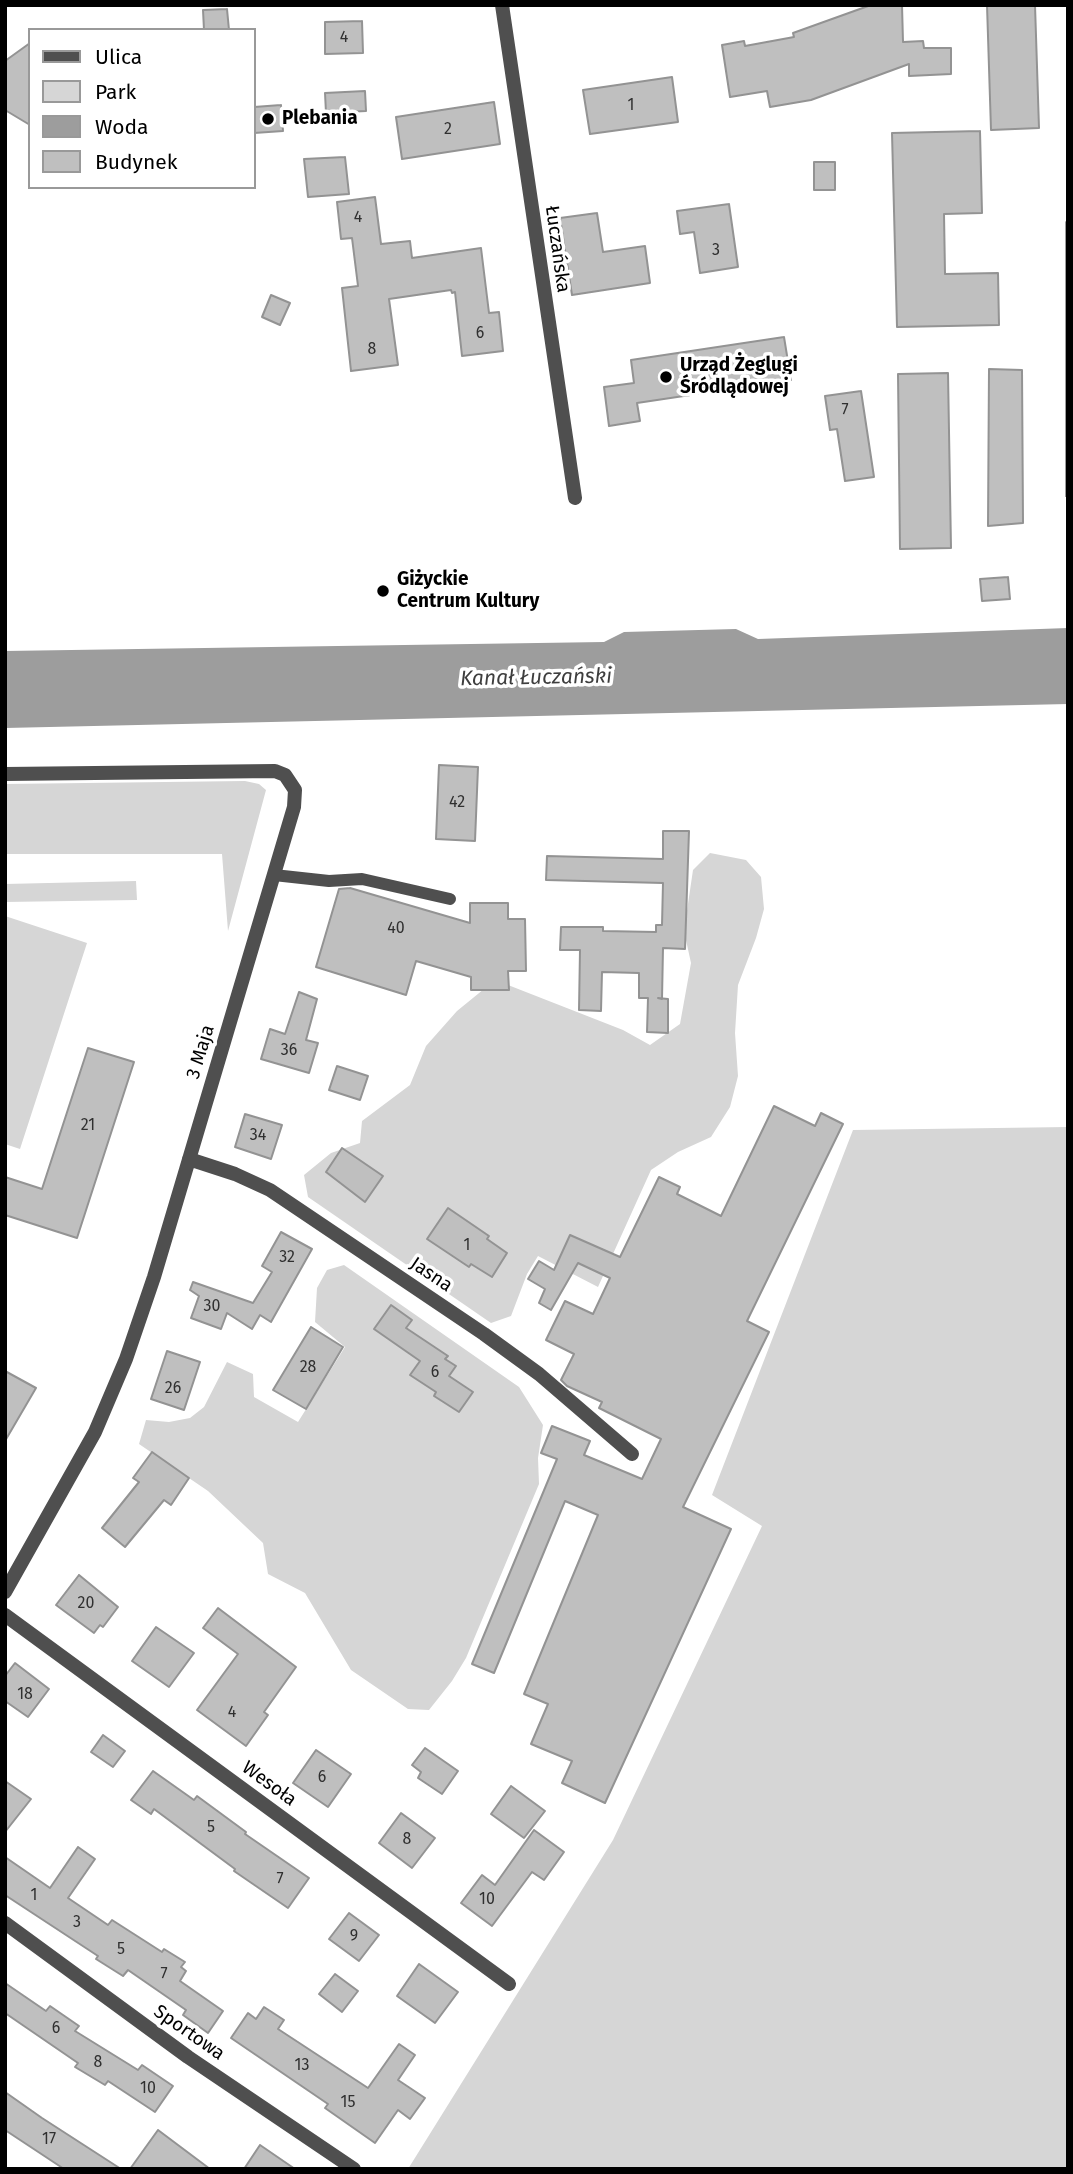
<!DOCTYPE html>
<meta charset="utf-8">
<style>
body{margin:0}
#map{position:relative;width:1073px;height:2174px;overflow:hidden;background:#fff;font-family:"Fira Sans",sans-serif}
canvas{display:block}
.frame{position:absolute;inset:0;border:7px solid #000;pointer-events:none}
.legend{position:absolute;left:28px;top:28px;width:228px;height:161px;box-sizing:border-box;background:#fff;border:2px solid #999;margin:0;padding:9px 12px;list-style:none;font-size:21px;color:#000}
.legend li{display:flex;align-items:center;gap:14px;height:35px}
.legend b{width:35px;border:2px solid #999}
</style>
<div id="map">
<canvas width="1073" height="2174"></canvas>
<div class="frame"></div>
<ul class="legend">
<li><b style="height:9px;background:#4f4f4f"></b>Ulica</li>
<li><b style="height:19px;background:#d6d6d6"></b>Park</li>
<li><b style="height:19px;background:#9d9d9d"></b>Woda</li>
<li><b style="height:19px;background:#bfbfbf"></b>Budynek</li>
</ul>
</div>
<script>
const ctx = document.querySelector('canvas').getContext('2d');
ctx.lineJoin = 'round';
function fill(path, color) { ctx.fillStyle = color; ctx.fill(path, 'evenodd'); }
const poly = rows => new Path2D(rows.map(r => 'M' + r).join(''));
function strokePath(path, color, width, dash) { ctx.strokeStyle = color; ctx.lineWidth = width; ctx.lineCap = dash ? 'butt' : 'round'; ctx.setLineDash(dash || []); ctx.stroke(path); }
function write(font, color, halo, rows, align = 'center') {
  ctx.font = font + ' "Fira Sans",sans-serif'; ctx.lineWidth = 7; ctx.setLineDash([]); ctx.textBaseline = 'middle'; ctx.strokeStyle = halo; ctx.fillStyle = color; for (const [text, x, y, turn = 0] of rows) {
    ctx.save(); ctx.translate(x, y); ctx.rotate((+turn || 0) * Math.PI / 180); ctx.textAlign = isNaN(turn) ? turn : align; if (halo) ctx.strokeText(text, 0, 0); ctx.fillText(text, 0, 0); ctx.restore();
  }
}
const green = poly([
 [245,781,259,784,266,790,228,931,222,854,5,854,5,784],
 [710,853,746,860,761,877,764,909,756,938,738,985,735,1033,738,1076,730,1107,711,1137,678,1152,651,1170,598,1287,538,1256,527,1274,511,1316,491,1323,308,1197,304,1175,331,1153,360,1143,362,1121,410,1085,426,1046,457,1011,484,989,508,985,623,1030,650,1045,680,1024,691,963,684,931,693,870],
 [136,881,137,900,5,902,5,884],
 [5,916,87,943,20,1149,5,1144],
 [1068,1127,1068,2169,408,2169,613,1840,762,1526,712,1495,853,1130],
 [344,1265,519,1387,543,1425,538,1458,539,1484,466,1658,452,1681,429,1710,408,1709,351,1670,305,1593,268,1574,263,1543,208,1491,139,1444,146,1420,169,1422,190,1418,204,1407,227,1362,253,1374,254,1397,298,1422,345,1347,315,1322,317,1288,327,1270]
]);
const water = poly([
 [1068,218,1068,497,1065,497,1065,222],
 [1068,628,1068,704,5,728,5,651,604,642,624,632,736,629,758,639]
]);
const building = poly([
 [871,5,902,5,903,42,923,41,924,48,951,48,951,74,909,76,909,64,811,100,770,107,767,91,730,97,722,45,744,41,745,46,794,37,793,33,871,5],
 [987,5,1035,5,1039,128,991,130,987,5],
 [227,9,229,30,204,30,203,10,227,9],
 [362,21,363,53,325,54,325,22,362,21],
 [30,43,30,125,5,110,5,61,30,43],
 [672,77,678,122,590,134,583,90,672,77],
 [365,91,366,111,326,113,325,93,365,91],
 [494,102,500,144,402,159,396,117,494,102],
 [281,105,283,131,254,133,254,107,281,105],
 [980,131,982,213,944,214,945,274,998,273,999,325,897,327,892,133,980,131],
 [345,157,349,194,308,197,304,159,345,157],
 [814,162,835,162,835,190,814,190,814,162],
 [375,197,381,244,410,241,412,258,481,248,489,313,499,312,503,351,462,356,455,292,452,293,451,290,389,299,398,365,351,371,342,288,358,286,352,238,341,239,337,202,375,197],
 [729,204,738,267,700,273,694,232,680,234,677,211,729,204],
 [597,213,603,252,645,246,650,283,572,295,560,218,597,213],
 [271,295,290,303,280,325,262,317,271,295],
 [784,337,791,380,637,403,640,421,609,426,604,387,634,383,631,360,784,337],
 [989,369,1022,370,1023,523,988,526,989,369],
 [948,373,951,548,900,549,898,374,948,373],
 [861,391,874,477,845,481,837,429,830,430,825,396,861,391],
 [1008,577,1010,599,982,601,980,579,1008,577],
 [439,765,478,767,475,841,436,839,439,765],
 [663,831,689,831,685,949,663,948,662,999,658,998,668,999,668,1033,647,1032,648,998,639,998,639,973,602,972,601,1011,579,1010,580,950,560,950,561,927,603,927,603,931,656,932,656,925,662,925,663,883,546,880,547,856,663,859,663,831],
 [350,888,470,923,470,903,508,903,508,919,525,919,526,971,508,971,509,990,471,990,471,977,416,961,406,995,316,967,339,889,350,888],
 [299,992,317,999,306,1040,318,1043,309,1073,261,1059,270,1029,285,1034,299,992],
 [88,1048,134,1062,77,1238,5,1215,5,1177,42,1189,88,1048],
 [337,1066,368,1076,360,1100,329,1090,337,1066],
 [774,1106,815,1126,821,1113,843,1124,747,1321,769,1332,683,1507,731,1529,605,1803,562,1783,572,1761,531,1744,548,1704,524,1694,598,1515,565,1501,494,1673,472,1664,557,1459,541,1453,552,1426,590,1441,584,1455,642,1479,661,1439,599,1408,602,1402,567,1386,561,1380,574,1354,546,1340,565,1301,593,1314,610,1278,578,1263,551,1310,539,1303,545,1289,528,1279,539,1261,554,1270,570,1235,620,1257,659,1177,680,1187,677,1194,721,1216,774,1106],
 [245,1114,282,1125,271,1159,235,1147,245,1114],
 [342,1148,383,1176,365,1202,326,1172,342,1148],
 [448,1208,489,1236,487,1239,507,1253,492,1277,471,1264,469,1267,427,1239,448,1208],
 [281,1232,312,1249,271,1322,260,1315,252,1329,227,1313,221,1329,191,1318,199,1296,190,1290,193,1282,253,1303,272,1272,262,1266,281,1232],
 [391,1305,412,1320,406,1328,448,1356,445,1359,456,1366,449,1376,473,1392,459,1412,434,1396,436,1392,410,1375,420,1361,374,1329,391,1305],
 [311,1327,343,1347,306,1409,273,1390,311,1327],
 [167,1351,200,1362,184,1410,151,1399,167,1351],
 [5,1371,36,1388,5,1441,5,1371],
 [152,1452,189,1478,171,1505,164,1500,125,1547,102,1528,139,1482,133,1478,152,1452],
 [79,1575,118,1607,103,1627,100,1625,94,1633,56,1605,79,1575],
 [218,1608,296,1667,264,1712,268,1715,246,1746,197,1710,238,1654,203,1628,218,1608],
 [156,1627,194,1653,169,1687,132,1661,156,1627],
 [15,1663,49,1689,28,1717,5,1701,5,1676,15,1663],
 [103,1735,125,1751,113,1767,91,1752,103,1735],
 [425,1748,458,1771,442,1794,418,1778,421,1772,412,1765,425,1748],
 [316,1750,351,1774,328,1807,293,1783,316,1750],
 [153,1771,194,1800,197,1796,246,1832,245,1834,309,1878,288,1908,234,1871,235,1869,154,1809,151,1814,131,1800,153,1771],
 [5,1781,31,1799,5,1832,5,1781],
 [511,1786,545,1811,524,1838,491,1814,511,1786],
 [401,1813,435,1838,412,1868,379,1843,401,1813],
 [534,1830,564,1852,544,1880,532,1872,492,1926,461,1903,482,1875,495,1885,534,1830],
 [78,1847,95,1859,68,1898,108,1925,112,1920,162,1952,164,1949,185,1962,181,1967,186,1971,180,1981,223,2011,208,2033,183,2015,186,2010,128,1970,123,1976,96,1959,98,1956,5,1895,5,1857,50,1888,78,1847],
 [349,1913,379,1935,359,1961,329,1939,349,1913],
 [419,1964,458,1992,435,2023,397,1996,419,1964],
 [335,1974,358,1991,342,2012,319,1994,335,1974],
 [5,1983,46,2011,50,2006,79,2026,75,2031,138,2070,142,2065,173,2086,155,2112,108,2081,105,2085,75,2067,78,2063,5,2013,5,1983],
 [264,2007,284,2020,278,2029,368,2088,399,2044,415,2055,398,2080,425,2098,410,2119,398,2110,375,2143,325,2108,328,2104,231,2038,248,2013,256,2019,264,2007],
 [5,2092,42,2118,121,2169,64,2169,5,2130,5,2092],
 [158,2130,210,2169,130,2169,158,2130],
 [260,2145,295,2169,244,2169,260,2145]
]);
const lane = poly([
 [274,875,329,881,362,879,450,899]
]);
const street = poly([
 [502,5,575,498],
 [5,774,275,771,285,775,295,790,294,807,154,1277,126,1359,95,1432,5,1592],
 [189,1159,235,1174,270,1190,484,1334,539,1374,632,1454],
 [5,1615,509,1984],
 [5,1923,188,2057,354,2169]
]);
const markers = [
 [268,119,7,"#000"],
 [666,377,7,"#000"],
 [383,591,7,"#000"]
];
const numberNames = [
 ["4",344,38],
 ["1",631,106],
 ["2",448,130],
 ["4",358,218],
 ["3",716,251],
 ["6",480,334],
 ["8",372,350],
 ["7",845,411],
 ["42",457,803],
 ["40",396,929],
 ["36",289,1051],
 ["21",88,1126],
 ["34",258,1136],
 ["1",467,1246],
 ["32",287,1258],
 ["30",212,1307],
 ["28",308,1368],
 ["6",435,1373],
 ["26",173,1389],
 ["20",86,1604],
 ["18",25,1695],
 ["4",232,1713],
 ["6",322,1778],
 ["5",211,1828],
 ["8",407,1840],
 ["7",280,1880],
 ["1",34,1896],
 ["10",487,1900],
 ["3",77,1923],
 ["9",354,1937],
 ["5",121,1950],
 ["7",164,1975],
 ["6",56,2029],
 ["8",98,2063],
 ["13",302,2066],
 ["10",148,2089],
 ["15",348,2103],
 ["17",49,2140]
];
const poiNames = [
 ["Plebania",282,119],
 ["Urząd Żeglugi",680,366],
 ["Śródlądowej",680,388],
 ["Giżyckie",397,580],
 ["Centrum Kultury",397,602]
];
const streetNames = [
 ["Łuczańska",557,249,82],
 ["3 Maja",201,1052,-73],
 ["Jasna",431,1275,34],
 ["Wesoła",269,1784,36],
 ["Sportowa",189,2033,35]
];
const waterNames = [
 ["Kanał Łuczański",536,678,-1]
];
fill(green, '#d6d6d6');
fill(water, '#9d9d9d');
fill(building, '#bfbfbf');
strokePath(building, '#939393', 2);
strokePath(lane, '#4f4f4f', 12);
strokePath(street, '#4f4f4f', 14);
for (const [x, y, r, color] of markers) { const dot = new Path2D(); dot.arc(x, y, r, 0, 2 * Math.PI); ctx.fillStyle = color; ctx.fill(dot); strokePath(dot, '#fff', 2.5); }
write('16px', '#303030', null, numberNames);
write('bold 19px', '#000', '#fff', poiNames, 'left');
write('19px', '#000', '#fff', streetNames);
write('italic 21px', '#3e3e3e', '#fff', waterNames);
</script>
